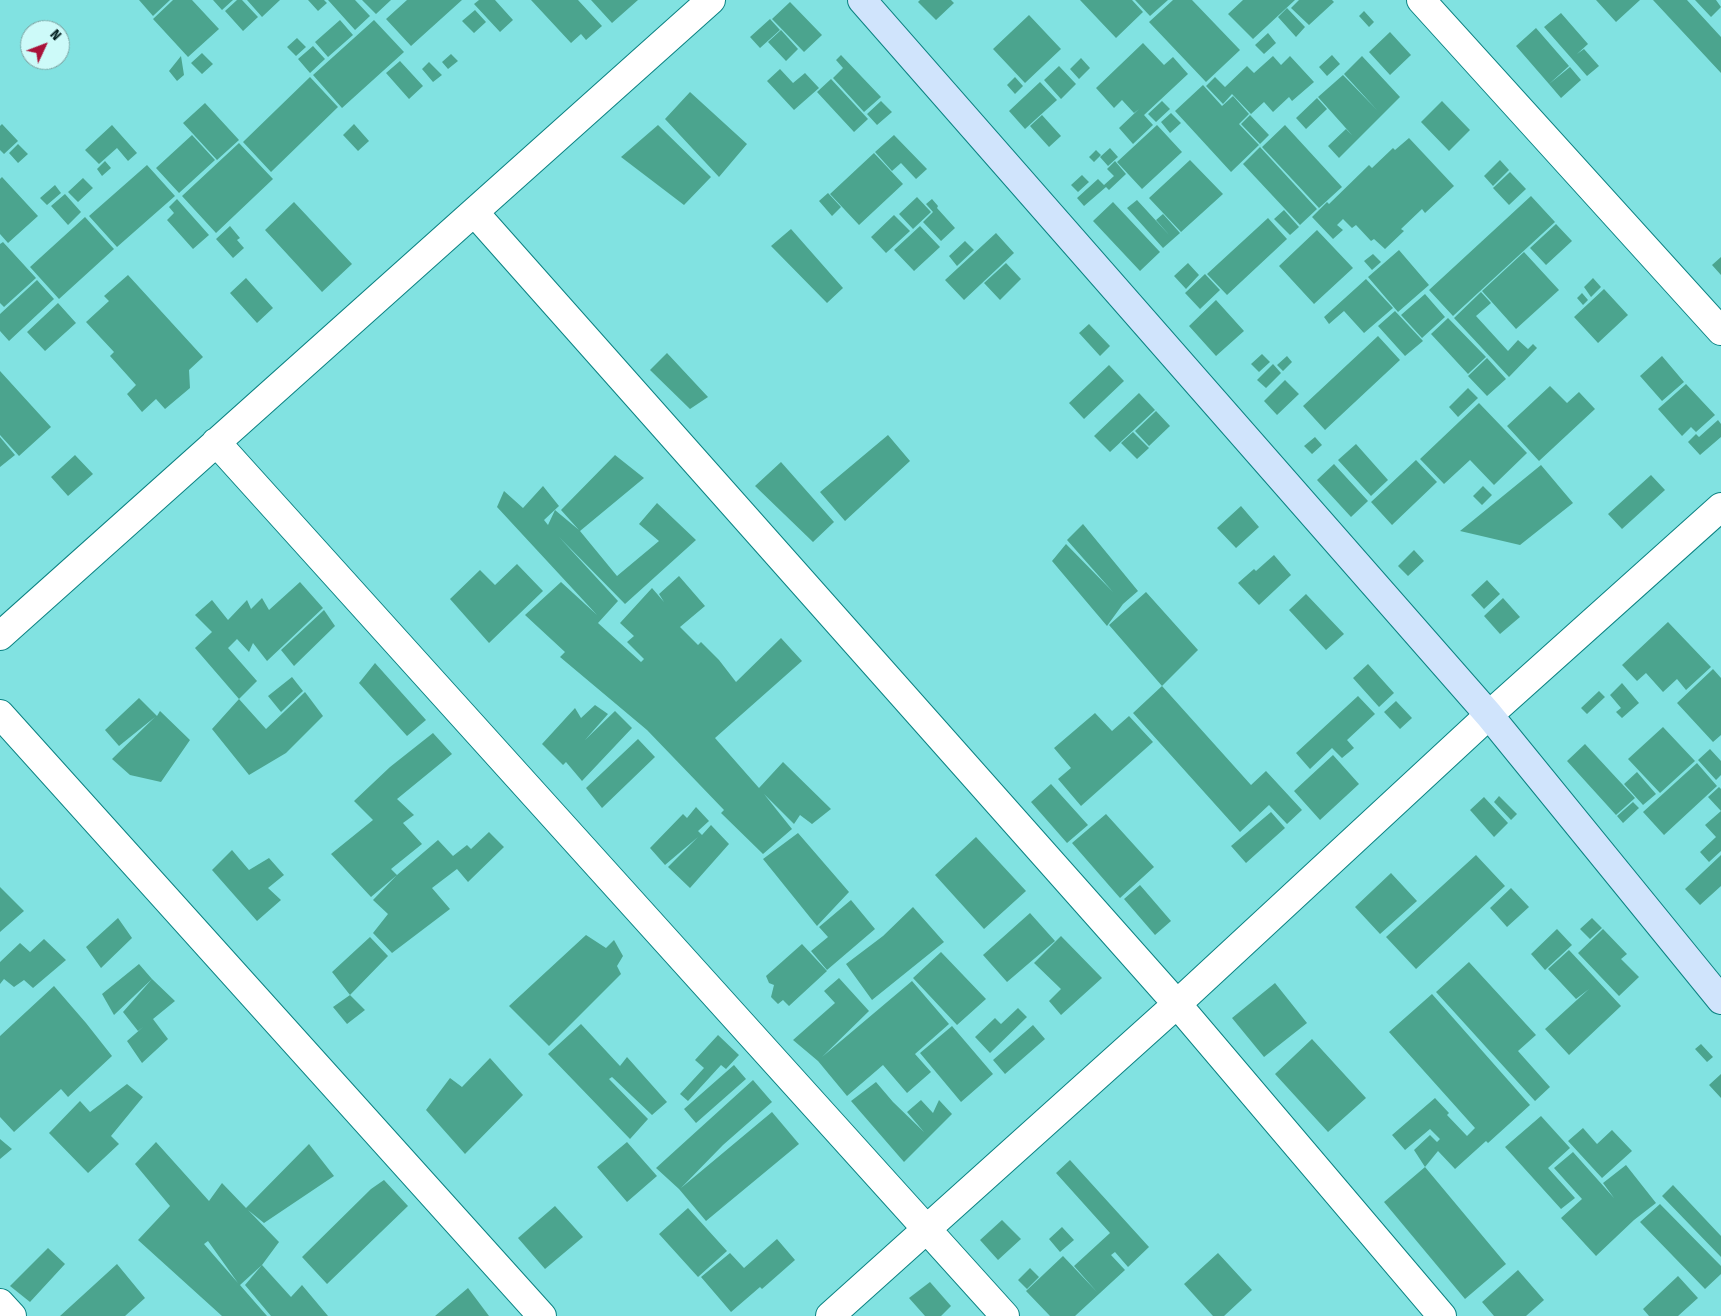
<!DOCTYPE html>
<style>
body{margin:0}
#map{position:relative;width:1721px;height:1316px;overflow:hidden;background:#81e2e1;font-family:"Fira Sans Condensed",sans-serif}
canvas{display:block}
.north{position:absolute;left:20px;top:20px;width:50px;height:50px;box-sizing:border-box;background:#cdfaf9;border:1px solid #7ba2a1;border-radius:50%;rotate:47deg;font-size:14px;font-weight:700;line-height:20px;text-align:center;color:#001d1d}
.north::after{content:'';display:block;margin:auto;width:18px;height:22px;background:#a9123a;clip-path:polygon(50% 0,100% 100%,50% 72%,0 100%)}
</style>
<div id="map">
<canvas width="1721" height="1316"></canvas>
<div class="north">N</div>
</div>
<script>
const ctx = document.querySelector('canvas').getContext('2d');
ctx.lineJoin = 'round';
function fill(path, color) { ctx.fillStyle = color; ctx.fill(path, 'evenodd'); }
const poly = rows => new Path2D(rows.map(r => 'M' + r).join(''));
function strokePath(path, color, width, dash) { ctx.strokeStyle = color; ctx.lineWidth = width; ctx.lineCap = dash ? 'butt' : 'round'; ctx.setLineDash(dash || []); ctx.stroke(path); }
const building = poly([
 [139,0,170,0,153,16],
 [173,0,192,0,219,29,188,57,153,19],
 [213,0,233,0,222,10],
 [237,0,242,0,258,17,243,31,225,11],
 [247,0,280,0,262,17],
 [308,0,324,0,327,3,318,11],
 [328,0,355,0,370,16,355,30],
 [362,0,391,0,376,14],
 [407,0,462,0,411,46,386,19],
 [479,0,495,0,513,20,500,32,474,4],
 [531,0,578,0,602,26,586,40,581,34,571,43],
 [591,0,638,0,612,23],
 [920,0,951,0,954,3,936,20,918,2],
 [1080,0,1132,0,1143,12,1116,38],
 [1135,0,1168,0,1150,16],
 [1173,0,1192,0,1240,50,1206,82,1149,22],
 [1243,0,1295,0,1253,39,1228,14],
 [1299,0,1332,0,1334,2,1309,25,1291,8],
 [1596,0,1640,0,1616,22],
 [1653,0,1687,0,1721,37,1721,73],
 [1695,0,1716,0,1721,7,1711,17],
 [790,2,822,35,804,52,772,19],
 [1287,8,1305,27,1296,37,1278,17],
 [475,10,486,22,474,33,462,21],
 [1364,11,1374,22,1369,27,1359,16],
 [1561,13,1588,44,1577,54,1584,49,1599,66,1587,76,1544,27],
 [1029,15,1061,49,1025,83,993,49],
 [770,19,780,30,760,48,750,37],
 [340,20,353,35,328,57,315,42],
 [374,20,404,52,342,108,313,75],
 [1536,28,1569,66,1549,84,1516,46],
 [781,30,798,49,786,61,768,42],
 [1390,32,1411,55,1390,75,1369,52],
 [1268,33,1276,43,1264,54,1255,45],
 [297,38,306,47,296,56,287,47],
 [1143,43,1164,65,1173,57,1188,74,1144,115,1153,125,1133,144,1119,128,1139,109,1134,113,1122,100,1114,108,1096,88],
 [313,46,325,59,310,73,298,59],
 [202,53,213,64,202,74,191,63],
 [451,54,458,61,448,69,442,62],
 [841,55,881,97,864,112,833,78,843,68,836,60],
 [1332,55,1340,64,1327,76,1319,67],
 [181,56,184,75,177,81,169,71],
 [1273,56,1281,65,1290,56,1314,82,1292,101,1289,97,1273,112,1264,102,1251,114,1232,94,1223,104,1206,86,1215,77,1225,87,1247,66,1254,73],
 [1362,56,1400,97,1339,158,1328,146,1346,129,1352,135,1318,97,1343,75,1377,110,1344,74],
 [1081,58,1090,68,1079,79,1070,69],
 [400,61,423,86,409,99,386,73],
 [429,62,442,75,433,82,422,69],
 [1059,66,1076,84,1061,99,1044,80],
 [1570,67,1581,80,1561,98,1549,84],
 [780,69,793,83,805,73,819,88,794,110,767,81],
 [310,77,338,107,271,172,243,142],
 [1015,77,1023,86,1015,94,1007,85],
 [831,79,868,119,854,132,817,92],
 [1040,82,1057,100,1025,129,1009,111],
 [1203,85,1222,106,1233,96,1249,114,1239,124,1259,145,1231,172,1175,111],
 [690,92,747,144,719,177,665,119],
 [1317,98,1327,109,1306,129,1296,118],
 [881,101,892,112,877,125,867,114],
 [1162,101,1170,109,1156,122,1148,114],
 [1442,101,1470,130,1449,151,1421,122],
 [205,103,239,140,217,160,183,123],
 [1171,113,1181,123,1170,133,1161,122],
 [1042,115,1061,136,1049,147,1030,126],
 [1250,115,1269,135,1260,144,1241,124],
 [2,124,18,141,4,154,0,150,0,126],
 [354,124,369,141,358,151,343,135],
 [112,125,137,153,128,161,117,148,99,164,85,150],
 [658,125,711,177,684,205,621,157],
 [1157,125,1182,152,1142,189,1117,162],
 [1285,125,1342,187,1319,208,1262,147],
 [192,135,215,160,179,193,156,168],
 [894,135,927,169,916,179,901,163,892,171,875,152],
 [1409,138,1454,186,1425,213,1422,209,1401,229,1404,231,1385,249,1374,239,1371,241,1356,225,1352,228,1343,219,1337,225,1343,230,1333,239,1312,217,1327,202,1329,204,1369,165,1372,168,1393,148,1395,150],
 [239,143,273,179,216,233,182,196],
 [18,144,28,154,18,163,9,153],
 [1260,147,1317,209,1300,225,1243,164],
 [1110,148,1118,157,1108,166,1100,157],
 [1096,150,1101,155,1094,162,1089,157],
 [874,153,903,184,859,225,830,194],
 [1190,160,1223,194,1181,232,1149,198],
 [1500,160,1509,170,1493,186,1484,176],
 [105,161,111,168,102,176,97,169],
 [1115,161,1126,174,1109,190,1106,187,1084,206,1077,198,1098,179,1104,185,1114,176,1107,169],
 [147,165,175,196,117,247,89,216],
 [1510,172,1526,189,1509,205,1493,188],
 [1082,175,1089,182,1078,192,1071,185],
 [2,177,38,216,8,243,0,234,0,179],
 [83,178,93,188,78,202,68,192],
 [55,185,61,193,47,205,40,198],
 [828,193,841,207,832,216,819,201],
 [65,194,81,212,68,225,51,206],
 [1531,196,1555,222,1453,316,1429,290],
 [917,197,931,212,913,229,899,214],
 [177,199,209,235,193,249,167,220,174,213,169,207],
 [932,199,938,206,937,208,955,228,941,241,923,222,933,212,926,204],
 [1137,200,1170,236,1156,220,1163,214,1180,233,1163,248,1127,208],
 [294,202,352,264,322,292,265,230],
 [1113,202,1160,252,1140,271,1093,221],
 [1284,210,1299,227,1290,235,1274,219],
 [894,215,910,231,886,253,871,237],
 [85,217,114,249,59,299,30,267],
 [1268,218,1287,239,1227,295,1207,274],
 [1556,224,1572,241,1546,265,1530,248],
 [230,226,240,238,237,240,244,248,233,258,216,239],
 [920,226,940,247,914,271,894,250],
 [791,229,843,288,827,303,771,246],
 [1317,230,1353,268,1314,304,1279,266],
 [996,233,1014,253,964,300,945,280],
 [965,241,974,250,957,266,949,256],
 [3,242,36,278,4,307,0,303,0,244],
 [1399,250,1429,285,1398,312,1368,277],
 [1524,252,1559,290,1516,329,1482,291],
 [1373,254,1381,262,1372,270,1364,261],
 [1721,257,1721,275,1712,265],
 [1006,263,1021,279,1000,300,984,283],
 [1188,263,1199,275,1186,289,1174,276],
 [1205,274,1220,290,1200,309,1185,293],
 [128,275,203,357,189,370,190,388,165,409,156,399,142,412,127,394,136,385,110,356,114,352,86,322,109,301,104,296],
 [246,278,273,308,257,323,230,293],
 [1593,278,1601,287,1591,297,1584,287],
 [1366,279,1393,308,1364,333,1344,311,1329,324,1324,317],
 [37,280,54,299,9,341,0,331,0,314],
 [1604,289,1628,315,1598,343,1574,317],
 [1481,292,1491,303,1476,316,1508,351,1518,340,1528,349,1533,344,1537,348,1509,377,1454,318],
 [1582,293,1588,300,1583,305,1577,298],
 [1425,294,1445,317,1422,338,1401,315],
 [1216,300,1244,331,1216,356,1189,326],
 [58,303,76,323,45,351,27,332],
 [1395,311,1423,341,1405,356,1378,326],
 [1448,318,1486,357,1468,374,1431,334],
 [1089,324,1110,346,1100,356,1079,333],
 [1378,336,1400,360,1325,430,1303,406],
 [667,353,708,397,690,409,650,370],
 [1262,354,1270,362,1259,372,1251,364],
 [1287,356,1292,362,1283,371,1277,365],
 [1662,356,1684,382,1662,401,1640,376],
 [1487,358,1506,379,1487,396,1468,376],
 [1273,364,1281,373,1266,388,1257,380],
 [1109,365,1124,381,1084,419,1069,403],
 [0,371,51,427,19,456,0,435],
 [1285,380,1299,394,1277,415,1264,401],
 [1686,384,1715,415,1696,432,1691,427,1682,436,1658,409],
 [1550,386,1567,403,1579,392,1595,409,1539,461,1507,426],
 [1468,388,1478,398,1458,417,1449,407],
 [1139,393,1155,410,1110,452,1094,436],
 [1479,403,1527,453,1494,485,1470,460,1444,484,1420,459],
 [1156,411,1170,426,1149,446,1135,431],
 [1718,420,1721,424,1721,437,1700,455,1688,442,1696,434,1699,437],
 [1133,432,1149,448,1137,459,1121,443],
 [888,435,910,461,845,521,820,492],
 [0,437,15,455,0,467],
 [1315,437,1322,445,1312,454,1304,446],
 [1356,444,1388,480,1371,496,1338,460],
 [75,455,93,474,68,496,51,477],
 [615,455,644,478,580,531,617,576,659,541,639,524,657,503,696,540,625,604,559,537,618,601,598,623,641,662,644,659,627,642,634,636,620,623,652,588,664,602,659,594,679,576,705,606,680,627,698,645,701,642,719,660,736,682,781,638,802,661,715,738,759,788,783,762,831,809,812,824,800,815,794,824,764,794,792,829,763,854,721,813,724,810,647,730,560,657,565,652,525,615,561,582,597,615,497,507,504,491,523,508,543,486,559,506,544,520,548,525,555,510,579,530,561,510],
 [1416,460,1437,482,1392,525,1371,502],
 [781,462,834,522,813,542,755,486],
 [1334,464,1368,501,1351,517,1317,480],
 [1541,465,1573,503,1520,545,1460,531],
 [1651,475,1665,490,1622,529,1608,514],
 [1483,486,1492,495,1482,505,1473,496],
 [1241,506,1259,527,1236,548,1217,528],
 [1083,524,1138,591,1123,604,1107,626,1052,561,1066,544,1113,592,1067,540],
 [1414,550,1424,561,1408,576,1398,566],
 [1274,555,1291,575,1259,605,1238,583,1254,569,1256,571],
 [517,564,543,591,489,643,450,599,480,570,495,585],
 [1487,580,1500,594,1484,609,1471,595],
 [300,582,323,608,267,661,253,643,249,652,237,639,228,648,257,681,239,699,195,648,212,632,195,615,212,600,228,620,247,600,251,609,262,598,269,610],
 [1146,592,1198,650,1162,686,1109,625],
 [1306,594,1344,634,1326,650,1289,610],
 [1503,598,1520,617,1500,634,1484,616],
 [324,610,335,626,294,666,281,650],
 [1668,622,1711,667,1686,690,1677,679,1663,692,1646,673,1637,681,1622,665],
 [375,663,426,720,407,736,359,683],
 [1368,664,1394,693,1379,707,1353,678],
 [1713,669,1721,678,1721,735,1713,742,1677,703],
 [292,677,303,691,281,712,268,696],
 [1622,683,1639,703,1622,718,1616,712,1621,708,1610,695],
 [1162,686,1251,785,1266,771,1302,810,1287,824,1269,805,1240,832,1133,713],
 [1599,691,1605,697,1587,714,1581,708],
 [305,692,323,716,286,753,249,775,212,729,239,699,266,729],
 [1358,696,1375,714,1347,740,1354,748,1342,758,1332,748,1310,769,1296,753],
 [139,698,157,716,160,711,190,740,161,782,130,775,112,759,155,717,119,746,105,730],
 [1396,701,1412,718,1400,729,1384,712],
 [595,705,608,714,585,740,615,711,632,728,582,781,566,762,563,765,542,744,575,708,581,718],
 [1095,713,1112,731,1129,716,1153,742,1081,806,1058,779,1071,768,1054,748],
 [1663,727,1695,761,1660,793,1628,759],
 [433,733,452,754,397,799,414,815,403,823,422,844,391,869,397,875,371,897,331,854,373,820,354,801,390,767],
 [638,739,655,757,602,808,586,788],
 [1585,744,1635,798,1616,815,1567,761],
 [1710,749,1721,761,1721,775,1716,780,1698,760],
 [1333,755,1359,784,1320,820,1294,791],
 [1697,763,1717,786,1664,835,1643,812],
 [1637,772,1656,794,1643,805,1624,784],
 [1051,784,1088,825,1067,843,1031,802],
 [1719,787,1721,789,1721,851,1709,862,1700,852,1716,837,1705,825,1721,811,1708,797],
 [1499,796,1517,814,1511,820,1494,802],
 [1484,797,1508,823,1494,837,1470,810],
 [1633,802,1639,808,1623,823,1617,816],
 [696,807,709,821,698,831,702,835,711,825,729,844,690,888,668,867,698,837,665,865,650,848,683,814,687,818],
 [1271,812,1285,828,1246,863,1231,846],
 [1106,814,1154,867,1120,898,1072,843],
 [489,832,504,847,468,882,457,869,432,888,450,909,392,953,373,933,388,914,373,900,397,875,438,840,453,856,467,845,471,849],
 [798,833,849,892,817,926,763,859],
 [976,837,1026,891,984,929,935,875],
 [232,850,249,870,269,858,284,875,268,888,281,900,257,921,212,870],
 [1476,855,1505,886,1416,969,1386,937],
 [1721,855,1721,886,1700,905,1685,889],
 [1391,873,1417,901,1380,934,1355,907],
 [1140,885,1171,921,1155,935,1124,899],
 [0,887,24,911,0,932],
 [1511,888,1529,907,1507,927,1490,908],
 [851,900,875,929,827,970,811,951,828,937,819,927],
 [913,907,944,942,872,1000,846,964,883,936],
 [1030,913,1055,941,1007,982,983,955],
 [118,918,132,938,101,968,86,947],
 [1592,918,1602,928,1590,939,1580,929],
 [1557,929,1572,945,1545,970,1531,954],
 [1603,929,1627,954,1621,959,1639,977,1619,996,1578,953],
 [586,935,606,948,614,940,623,956,617,966,621,974,549,1046,509,1006],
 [1061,936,1102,978,1061,1015,1049,1001,1061,989,1034,963],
 [370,937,388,956,350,995,332,972],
 [44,939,66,960,33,988,24,980,14,987,4,979,0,984,0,962,20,943,30,952],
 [802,944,827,971,789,1006,783,1000,778,1004,771,997,774,985,769,983,766,976],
 [1569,950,1621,1006,1569,1055,1545,1029,1589,989,1576,999,1548,969],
 [941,952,986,999,957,1025,913,978],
 [1469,962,1536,1035,1518,1051,1550,1087,1535,1101,1436,992],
 [139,964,152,979,114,1015,102,994],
 [839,978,869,1011,822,1057,912,981,949,1024,915,1054,931,1072,907,1093,883,1065,847,1096,818,1061,793,1040,835,1003,824,991],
 [152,979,175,1001,153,1019,168,1039,142,1063,127,1041,143,1027,138,1031,123,1012],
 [1275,983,1307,1023,1264,1057,1232,1018],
 [54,986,86,1023,112,1056,68,1097,61,1089,14,1132,0,1117,0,1036],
 [1432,994,1530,1105,1488,1143,1486,1141,1455,1169,1438,1151,1425,1167,1506,1264,1465,1299,1384,1202,1425,1167,1414,1150,1430,1135,1437,1142,1440,1139,1430,1129,1405,1150,1392,1135,1435,1098,1449,1113,1447,1115,1467,1136,1475,1128,1389,1032],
 [350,995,365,1010,347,1024,333,1007],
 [1018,1008,1027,1017,990,1053,975,1037,995,1018,1001,1024],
 [581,1024,620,1066,627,1057,667,1102,652,1115,612,1077,609,1079,648,1119,630,1139,548,1054],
 [1033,1025,1045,1039,1005,1074,993,1060],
 [952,1026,993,1074,961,1102,920,1053],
 [718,1035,739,1055,726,1069,721,1065,688,1101,680,1094,704,1068,695,1060],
 [1312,1039,1366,1098,1328,1132,1275,1074],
 [1701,1044,1713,1057,1707,1062,1695,1049],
 [490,1058,523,1095,465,1154,426,1110,450,1078,462,1087],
 [734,1065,746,1079,696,1123,684,1109],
 [1721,1074,1721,1098,1709,1085],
 [753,1080,772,1102,723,1145,681,1188,772,1112,799,1144,706,1221,679,1189,656,1168],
 [876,1082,893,1102,924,1132,907,1112,921,1100,933,1113,939,1100,952,1114,904,1162,851,1101],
 [127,1084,143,1097,111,1136,119,1144,88,1173,49,1133,80,1101,90,1112],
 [1541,1116,1570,1148,1548,1168,1575,1198,1561,1209,1505,1147],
 [1583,1128,1597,1144,1612,1130,1632,1151,1602,1178,1568,1141],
 [0,1139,12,1149,0,1159],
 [156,1142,209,1201,222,1183,246,1208,309,1144,334,1176,264,1223,248,1210,279,1242,262,1265,291,1297,302,1285,328,1316,271,1316,245,1285,262,1265,240,1285,267,1316,222,1316,138,1240,170,1206,135,1164],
 [208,1241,238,1283,204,1244],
 [627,1142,657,1176,627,1202,597,1167],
 [1573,1152,1614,1198,1603,1183,1626,1165,1656,1203,1634,1220,1596,1256,1561,1218,1582,1199,1554,1168],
 [1070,1160,1149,1247,1128,1267,1115,1252,1111,1255,1125,1270,1075,1316,1050,1316,1026,1291,1063,1256,1097,1292,1074,1266,1110,1233,1056,1173],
 [384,1180,408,1206,327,1284,302,1257,371,1189],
 [1673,1185,1721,1236,1721,1257,1662,1196],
 [1660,1204,1721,1266,1721,1274,1705,1289,1640,1222],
 [555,1206,583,1237,545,1269,518,1238],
 [688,1208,727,1251,698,1277,659,1234],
 [1002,1220,1021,1239,998,1260,980,1240],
 [1062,1227,1074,1240,1060,1252,1049,1239],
 [777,1239,795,1260,762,1289,760,1287,731,1312,701,1277,730,1253,744,1268],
 [48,1248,65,1264,30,1302,10,1286],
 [1218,1253,1252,1290,1224,1316,1213,1316,1184,1284],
 [117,1264,145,1298,125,1316,60,1316],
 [1030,1268,1039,1277,1027,1289,1018,1280],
 [1518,1270,1544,1300,1526,1316,1494,1316,1482,1302],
 [1678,1276,1698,1298,1678,1316,1649,1316,1643,1309],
 [930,1282,951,1306,941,1316,925,1316,909,1298],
 [468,1288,489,1316,435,1316]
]);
const street = poly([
 [1421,0,1721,331],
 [474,212,1177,1004,1442,1316],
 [216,442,1005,1316],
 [0,636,711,0],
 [0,714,542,1316],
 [0,1303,12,1316],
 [830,1316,1177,1004,1489,715,1721,507]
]);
const secondary = poly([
 [862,0,1489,715,1721,1000]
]);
fill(building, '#4ba48e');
strokePath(street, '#0b8282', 30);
strokePath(secondary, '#0b8282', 30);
strokePath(street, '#fff', 28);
strokePath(secondary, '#d0e4fc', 28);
</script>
